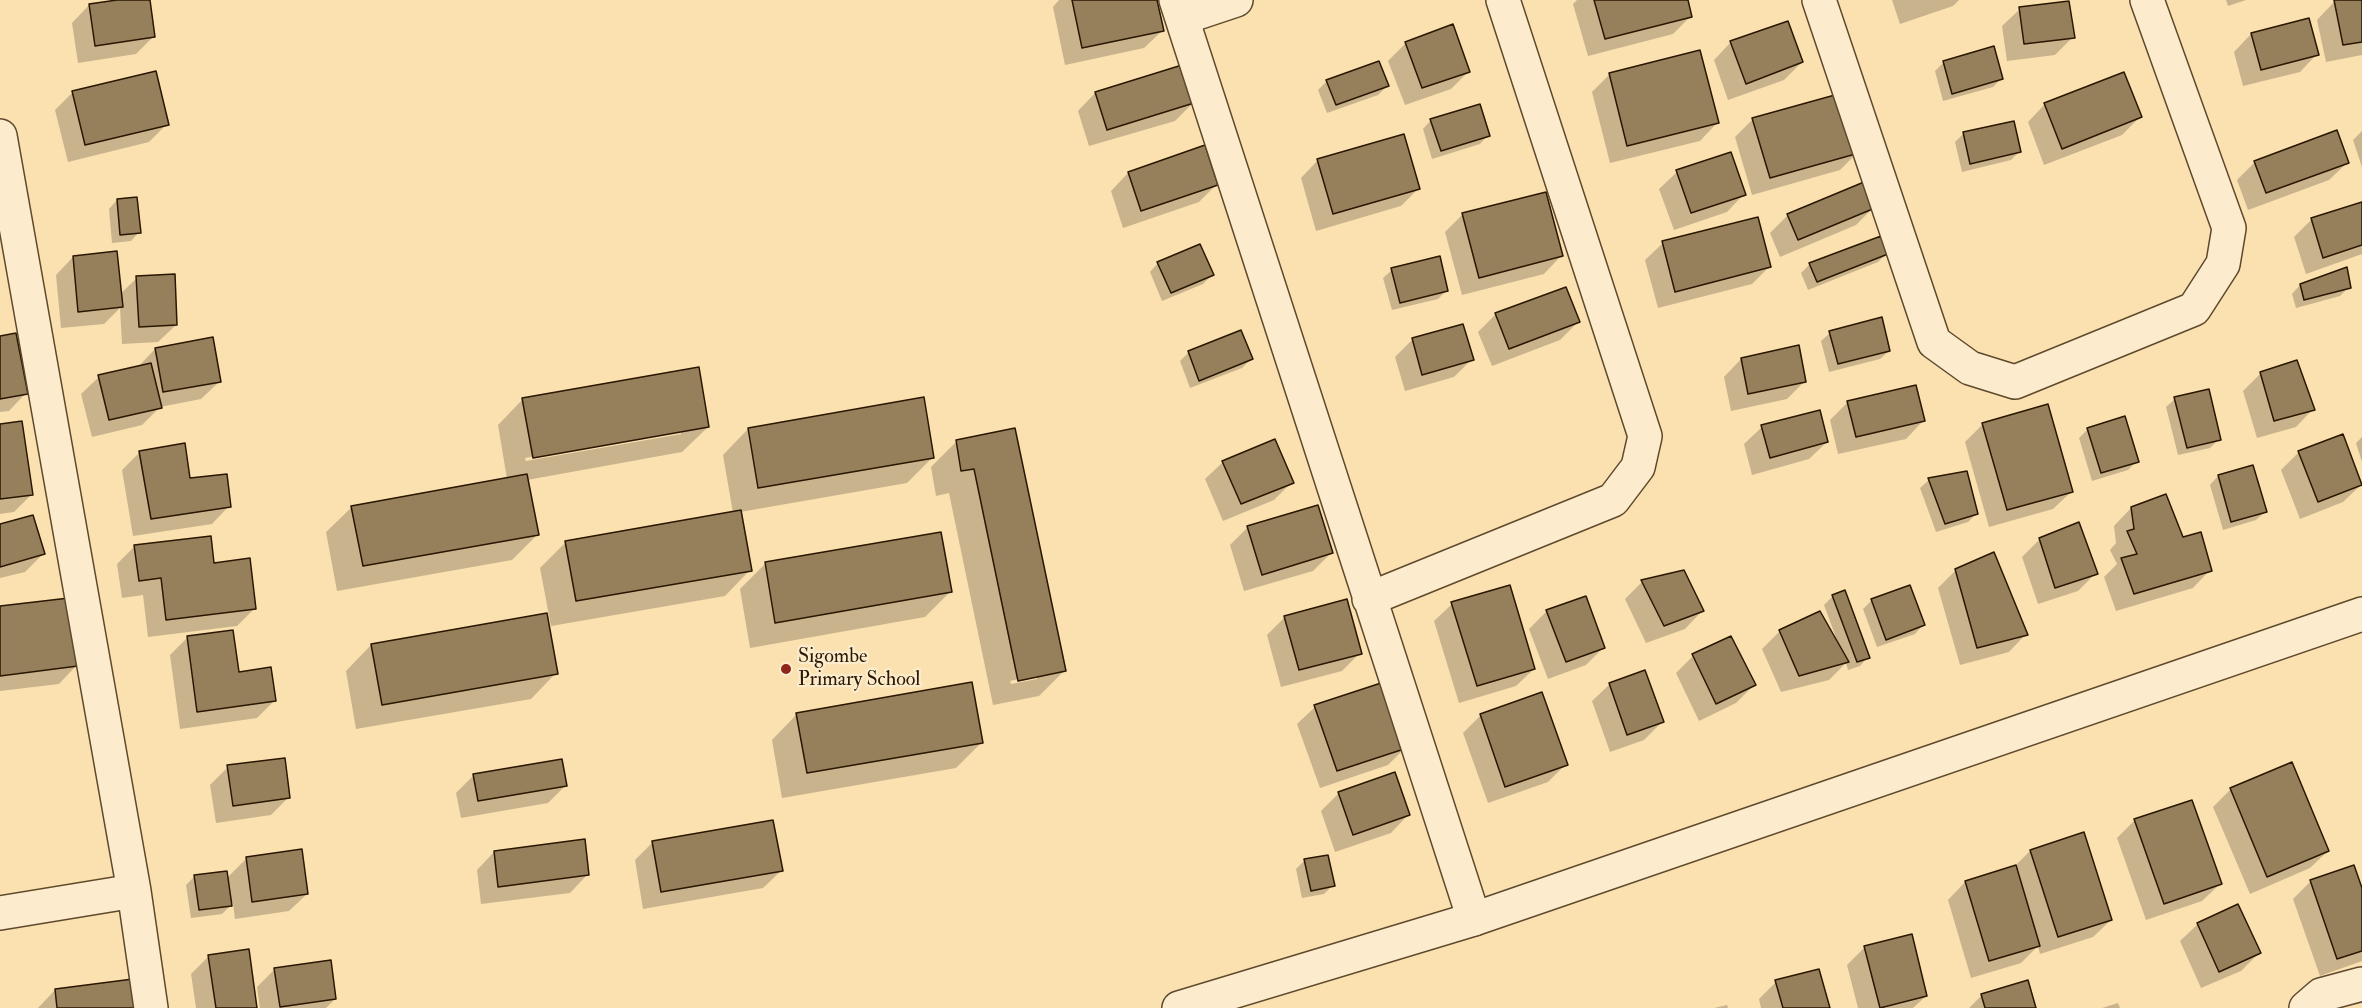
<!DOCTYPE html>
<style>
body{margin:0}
canvas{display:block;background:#fbe0b0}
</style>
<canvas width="2362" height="1008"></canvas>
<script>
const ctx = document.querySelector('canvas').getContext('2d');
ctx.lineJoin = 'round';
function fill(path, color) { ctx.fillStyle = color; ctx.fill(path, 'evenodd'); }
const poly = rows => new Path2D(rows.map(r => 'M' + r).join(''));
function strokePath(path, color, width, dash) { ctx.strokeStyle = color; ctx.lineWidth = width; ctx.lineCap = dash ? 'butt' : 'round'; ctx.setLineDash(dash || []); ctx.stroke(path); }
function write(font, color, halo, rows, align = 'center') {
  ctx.font = font + ' "IM FELL Double Pica",serif'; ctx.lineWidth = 4.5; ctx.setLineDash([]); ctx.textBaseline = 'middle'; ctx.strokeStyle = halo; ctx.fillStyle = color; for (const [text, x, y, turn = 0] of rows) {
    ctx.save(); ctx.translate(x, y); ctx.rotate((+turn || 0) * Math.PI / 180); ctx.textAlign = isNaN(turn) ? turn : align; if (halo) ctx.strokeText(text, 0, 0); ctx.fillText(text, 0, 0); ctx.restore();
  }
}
const shadow = poly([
 [128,0,148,0,153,37,136,54,78,63,72,23,89,5],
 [1059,0,1156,0,1162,31,1144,48,1065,65,1053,7],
 [1577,0,1686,0,1691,16,1673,34,1588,56,1573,4],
 [1892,0,1959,0,1953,6,1900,24],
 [2226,0,2246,0,2228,6],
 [2344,0,2362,0,2362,55,2326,62,2317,20,2334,2],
 [2020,9,2073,37,2055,55,2007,61,2002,26],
 [2251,34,2317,54,2300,72,2243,86,2234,52],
 [1731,42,1802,62,1784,80,1728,100,1714,60],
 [1406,43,1468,72,1451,89,1405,105,1388,61],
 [1944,62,2002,78,1993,87,1943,101,1935,71],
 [1610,74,1717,123,1700,141,1610,163,1592,92],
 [1327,81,1387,86,1378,95,1327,113,1318,90],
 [73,92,167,124,149,142,68,162,55,110],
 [1095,93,1193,103,1175,121,1089,146,1078,111],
 [2045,104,2140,117,2122,135,2044,165,2028,122],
 [1753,119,1857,153,1840,170,1752,195,1735,137],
 [1431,120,1488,135,1480,144,1432,159,1423,129],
 [2362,131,2362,167,2353,140],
 [1964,133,2019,152,2011,160,1962,172,1955,142],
 [1318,160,1418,189,1401,206,1316,231,1301,178],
 [2255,162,2347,163,2329,180,2248,210,2237,180],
 [1677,172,1744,194,1727,212,1674,230,1659,189],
 [1128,173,1217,184,1199,202,1123,228,1111,191],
 [117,200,139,232,131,241,112,243,109,209],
 [2362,203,2362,254,2306,274,2294,237,2312,219],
 [1873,208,1856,225,1780,257,1770,233,1788,215],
 [1463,214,1561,256,1544,274,1462,295,1445,232],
 [1663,243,1770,266,1752,284,1658,308,1645,260],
 [1887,253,1878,262,1808,290,1801,273,1810,264],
 [73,257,120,294,137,278,176,325,158,342,122,344,120,308,104,324,61,328,56,275],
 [1158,263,1212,275,1203,284,1162,301,1150,272],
 [1392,270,1447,290,1438,299,1392,310,1383,278],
 [2300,285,2349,287,2340,296,2296,308,2292,294],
 [1496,314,1578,322,1560,340,1492,366,1478,332],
 [1830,333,1889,351,1880,359,1829,372,1821,341],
 [0,338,26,393,9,411,0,412],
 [1413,339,1472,359,1454,377,1405,391,1395,357],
 [155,349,219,382,201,399,160,407,142,425,92,437,81,394,99,377,138,367],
 [1189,352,1251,359,1242,368,1190,388,1180,361],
 [1741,359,1805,381,1787,399,1731,411,1724,377],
 [2261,373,2313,409,2296,427,2257,438,2243,391],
 [523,399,708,427,682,452,527,480,537,535,512,560,337,591,326,532,352,507,507,479,498,425],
 [681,431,681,434,526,461,525,458],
 [2175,399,2219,439,2210,448,2178,455,2166,407],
 [1848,402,1923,421,1906,439,1838,454,1830,420],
 [1983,424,2071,492,2053,509,1989,527,1965,442],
 [0,425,32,494,14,512,0,514],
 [1762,427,1827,442,1809,459,1752,475,1744,444],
 [748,429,933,457,907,483,740,512,750,570,725,596,551,626,540,568,566,542,733,513,723,455],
 [2088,429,2137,461,2128,470,2092,481,2079,438],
 [1014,430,1064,671,1039,696,993,705,949,493,936,496,931,467,956,442],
 [1037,675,1037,679,1011,684,1010,681],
 [2362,437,2362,462,2356,443],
 [140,452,189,480,229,506,212,524,133,536,122,470],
 [2299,452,2361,485,2343,502,2300,519,2281,470],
 [1223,462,1292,482,1274,500,1223,521,1205,479],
 [2218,476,2265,512,2256,520,2223,530,2210,485],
 [1929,480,1977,513,1968,522,1936,532,1920,488],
 [2131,508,2182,539,2210,570,2193,588,2116,611,2104,577,2117,564,2110,550,2116,543,2114,526],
 [0,525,43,554,25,572,0,578],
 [1248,527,1331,553,1313,571,1244,591,1230,545],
 [2040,539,2096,573,2078,591,2038,604,2022,557],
 [135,546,254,609,237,626,148,637,143,595,122,598,117,564],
 [765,564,950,592,925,617,750,648,740,589],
 [1956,570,2026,634,2009,652,1960,665,1938,588],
 [1642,582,1702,611,1685,629,1646,643,1625,599],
 [1833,596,1868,657,1860,666,1848,670,1846,663,1829,680,1781,692,1762,649,1780,631,1838,643,1824,605],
 [1872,600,1923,625,1915,634,1877,647,1863,609],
 [1452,604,1534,669,1516,686,1459,703,1434,621],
 [0,608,76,666,59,684,0,691],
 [1547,611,1603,648,1586,665,1548,679,1529,629],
 [1285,617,1360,653,1342,671,1281,687,1267,635],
 [187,638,238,674,274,701,257,718,180,729,170,655],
 [371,645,556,673,531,699,356,729,346,671],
 [1693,656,1754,685,1736,703,1699,721,1676,673],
 [1610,684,1662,722,1644,740,1610,752,1592,701],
 [1315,707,1406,747,1388,765,1320,788,1297,724],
 [797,714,982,742,956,768,782,798,772,740],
 [1481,715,1566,764,1548,782,1488,803,1463,733],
 [228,767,289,797,271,815,216,823,210,785],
 [474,775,565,786,548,803,461,818,456,793],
 [2231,789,2328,851,2310,868,2250,894,2213,807],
 [1339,793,1408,815,1391,833,1335,852,1321,811],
 [2135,820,2220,884,2202,901,2146,920,2117,838],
 [653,842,781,871,763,888,643,909,635,860],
 [2030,851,2111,920,2093,937,2040,954,2038,946,2021,963,1971,978,1948,900,1965,882,2014,867],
 [494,852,587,875,570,893,481,904,477,870],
 [247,858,307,894,289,911,235,919,233,903,222,914,191,918,186,885,194,877,227,878],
 [1304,861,1333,885,1324,894,1302,898,1296,869],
 [2311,881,2362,893,2362,961,2320,976,2293,899],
 [2198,924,2259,953,2241,971,2201,988,2180,941],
 [1865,947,1926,996,1913,1008,1858,1008,1847,965],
 [209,956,256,1008,196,1008,191,974],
 [275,969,335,999,326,1008,260,1008,257,987],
 [1776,982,1828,1008,1761,1008,1759,999],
 [55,990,136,1008,38,1008],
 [1982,995,2034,1008,1969,1008],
 [2118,1003,2120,1008,2102,1008],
 [1727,1005,1728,1008,1714,1008]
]);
const building = poly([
 [117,0,150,0,155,37,95,46,89,4,117,0],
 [1072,0,1157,0,1164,31,1082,48,1072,0],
 [1594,0,1688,0,1692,17,1605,39,1594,0],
 [2334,0,2362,0,2362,42,2343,45,2334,0],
 [2069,1,2075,38,2024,44,2019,7,2069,1],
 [2309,18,2319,55,2261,70,2251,33,2309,18],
 [1788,21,1803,62,1746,84,1730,41,1788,21],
 [1453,24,1470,72,1422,88,1405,42,1453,24],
 [1994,46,2003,79,1952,94,1943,61,1994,46],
 [1700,50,1719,123,1627,146,1609,73,1700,50],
 [1379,61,1389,86,1336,105,1326,80,1379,61],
 [1182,65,1194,103,1107,130,1095,92,1182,65],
 [156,71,169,125,85,145,72,91,156,71],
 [2124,72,2142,117,2062,149,2044,103,2124,72],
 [1842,93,1859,153,1770,178,1752,118,1842,93],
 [1480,104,1490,136,1441,151,1430,119,1480,104],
 [2014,121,2021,152,1970,164,1963,132,2014,121],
 [2337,130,2349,163,2266,193,2254,161,2337,130],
 [1404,134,1420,189,1333,214,1317,159,1404,134],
 [1205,145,1218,185,1141,211,1128,172,1205,145],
 [1731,152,1746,195,1691,213,1676,170,1731,152],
 [1864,182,1875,208,1798,240,1787,214,1864,182],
 [1546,192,1563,256,1479,278,1462,213,1546,192],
 [137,197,141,233,120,235,117,199,137,197],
 [2362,202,2362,245,2323,258,2311,218,2362,202],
 [1758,217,1771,267,1675,292,1662,241,1758,217],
 [1881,236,1888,254,1817,282,1809,263,1881,236],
 [1200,244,1214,275,1171,293,1157,262,1200,244],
 [117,251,123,307,78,312,73,256,117,251],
 [1440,256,1448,291,1400,303,1391,268,1440,256],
 [2347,267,2351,288,2304,300,2300,284,2347,267],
 [175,274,177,325,139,327,136,276,175,274],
 [1566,287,1580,322,1509,349,1495,313,1566,287],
 [1882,317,1890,351,1838,364,1829,331,1882,317],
 [1463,324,1474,360,1422,375,1412,338,1463,324],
 [1241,330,1253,359,1199,381,1188,351,1241,330],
 [16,333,28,394,0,399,0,336,16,333],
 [213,337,221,382,163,392,155,348,213,337],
 [1799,345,1806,382,1748,394,1741,358,1799,345],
 [2297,360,2315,410,2274,421,2260,372,2297,360],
 [151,363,162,408,109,420,98,375,151,363],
 [699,367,709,427,533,458,522,398,699,367],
 [1916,385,1925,421,1856,437,1847,401,1916,385],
 [2209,389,2221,440,2187,448,2174,397,2209,389],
 [924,397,934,458,758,488,748,428,924,397],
 [2048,404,2073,492,2007,510,1982,423,2048,404],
 [1820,410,1828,442,1770,458,1761,425,1820,410],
 [2125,416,2139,462,2101,473,2087,428,2125,416],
 [22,421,33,495,0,499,0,424,22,421],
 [1015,428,1066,671,1018,681,974,469,961,471,956,440,1015,428],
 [2343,434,2362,485,2318,502,2298,451,2343,434],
 [1275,439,1294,483,1241,504,1222,461,1275,439],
 [185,443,190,478,227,474,231,507,151,519,139,451,185,443],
 [2253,465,2267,512,2231,522,2218,475,2253,465],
 [1967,471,1978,514,1945,524,1928,478,1967,471],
 [527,474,539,535,363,566,351,506,527,474],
 [2166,494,2183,537,2201,532,2212,571,2134,594,2121,558,2137,554,2127,531,2134,529,2131,507,2166,494],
 [1318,505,1333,553,1262,575,1247,526,1318,505],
 [741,510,752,571,576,601,565,541,741,510],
 [33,515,45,554,0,567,0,524,33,515],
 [2079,522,2098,574,2055,588,2039,538,2079,522],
 [941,532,952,592,775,623,765,562,941,532],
 [211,536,214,563,250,558,256,609,166,620,161,578,139,581,134,545,211,536],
 [1994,552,2028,635,1977,648,1955,569,1994,552],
 [1684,570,1704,611,1664,626,1641,580,1684,570],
 [1510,585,1535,669,1477,686,1451,602,1510,585],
 [1910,585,1925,625,1886,640,1871,599,1910,585],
 [1845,590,1870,658,1857,662,1832,595,1845,590],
 [1586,596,1605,648,1566,662,1546,610,1586,596],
 [69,598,78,666,0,676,0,606,69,598],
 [1347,599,1362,654,1299,670,1284,616,1347,599],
 [1820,611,1849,662,1799,676,1779,630,1820,611],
 [547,613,558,674,382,705,371,644,547,613],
 [233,630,239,672,271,667,276,701,197,712,187,636,233,630],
 [1731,636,1756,685,1716,704,1692,654,1731,636],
 [1645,670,1664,722,1627,735,1609,683,1645,670],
 [972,682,983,743,807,773,796,713,972,682],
 [1384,682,1407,748,1337,771,1314,705,1384,682],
 [1542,692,1568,765,1505,787,1480,714,1542,692],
 [285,758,290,798,233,806,227,765,285,758],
 [562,759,567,786,478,801,473,774,562,759],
 [2292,762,2329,851,2267,877,2230,788,2292,762],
 [1395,772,1410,815,1353,835,1338,792,1395,772],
 [2192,800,2222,884,2164,904,2134,819,2192,800],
 [773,820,783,871,661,892,652,841,773,820],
 [2084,832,2112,920,2058,937,2030,850,2084,832],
 [585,839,589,875,498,887,494,851,585,839],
 [302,849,308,894,252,902,246,857,302,849],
 [1328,855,1335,886,1311,891,1304,859,1328,855],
 [2016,865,2040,946,1989,961,1965,881,2016,865],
 [2354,865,2362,888,2362,951,2337,959,2310,880,2354,865],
 [227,871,232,906,199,910,194,875,227,871],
 [2238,904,2261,953,2219,972,2197,923,2238,904],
 [1912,934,1927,996,1880,1008,1864,946,1912,934],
 [249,949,257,1008,216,1008,208,955,249,949],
 [331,960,336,999,280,1007,274,968,331,960],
 [1819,969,1830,1008,1783,1008,1775,980,1819,969],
 [133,979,137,1008,57,1008,55,989,133,979],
 [2028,980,2036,1008,1985,1008,1981,994,2028,980]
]);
const minor = poly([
 [1176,0,1474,919],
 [1819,0,1934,342,1970,368,2015,382,2194,309,2223,264,2229,228,2147,0],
 [1182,18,1236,0],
 [0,136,134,891,151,1008],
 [1369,599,1613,500,1638,467,1645,436,1503,0],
 [0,913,134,891],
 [2306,1008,2321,995,2362,984]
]);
const tertiary = poly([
 [1179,1008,1474,919,2362,614]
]);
const markers = [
 [786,669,6,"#8f2418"]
];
const poiNames = [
 ["Sigombe",798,658],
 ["Primary School",798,681]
];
fill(shadow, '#0003');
fill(building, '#96805c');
strokePath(building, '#291701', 1.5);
strokePath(minor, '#5e492d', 36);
strokePath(tertiary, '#5e492d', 36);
strokePath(minor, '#fcebcc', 33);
strokePath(tertiary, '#fcebcc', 33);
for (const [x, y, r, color] of markers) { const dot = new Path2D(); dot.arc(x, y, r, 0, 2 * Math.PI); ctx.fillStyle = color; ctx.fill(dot); strokePath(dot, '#fcebcc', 2); }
write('20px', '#291701', '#fcebcc', poiNames, 'left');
</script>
